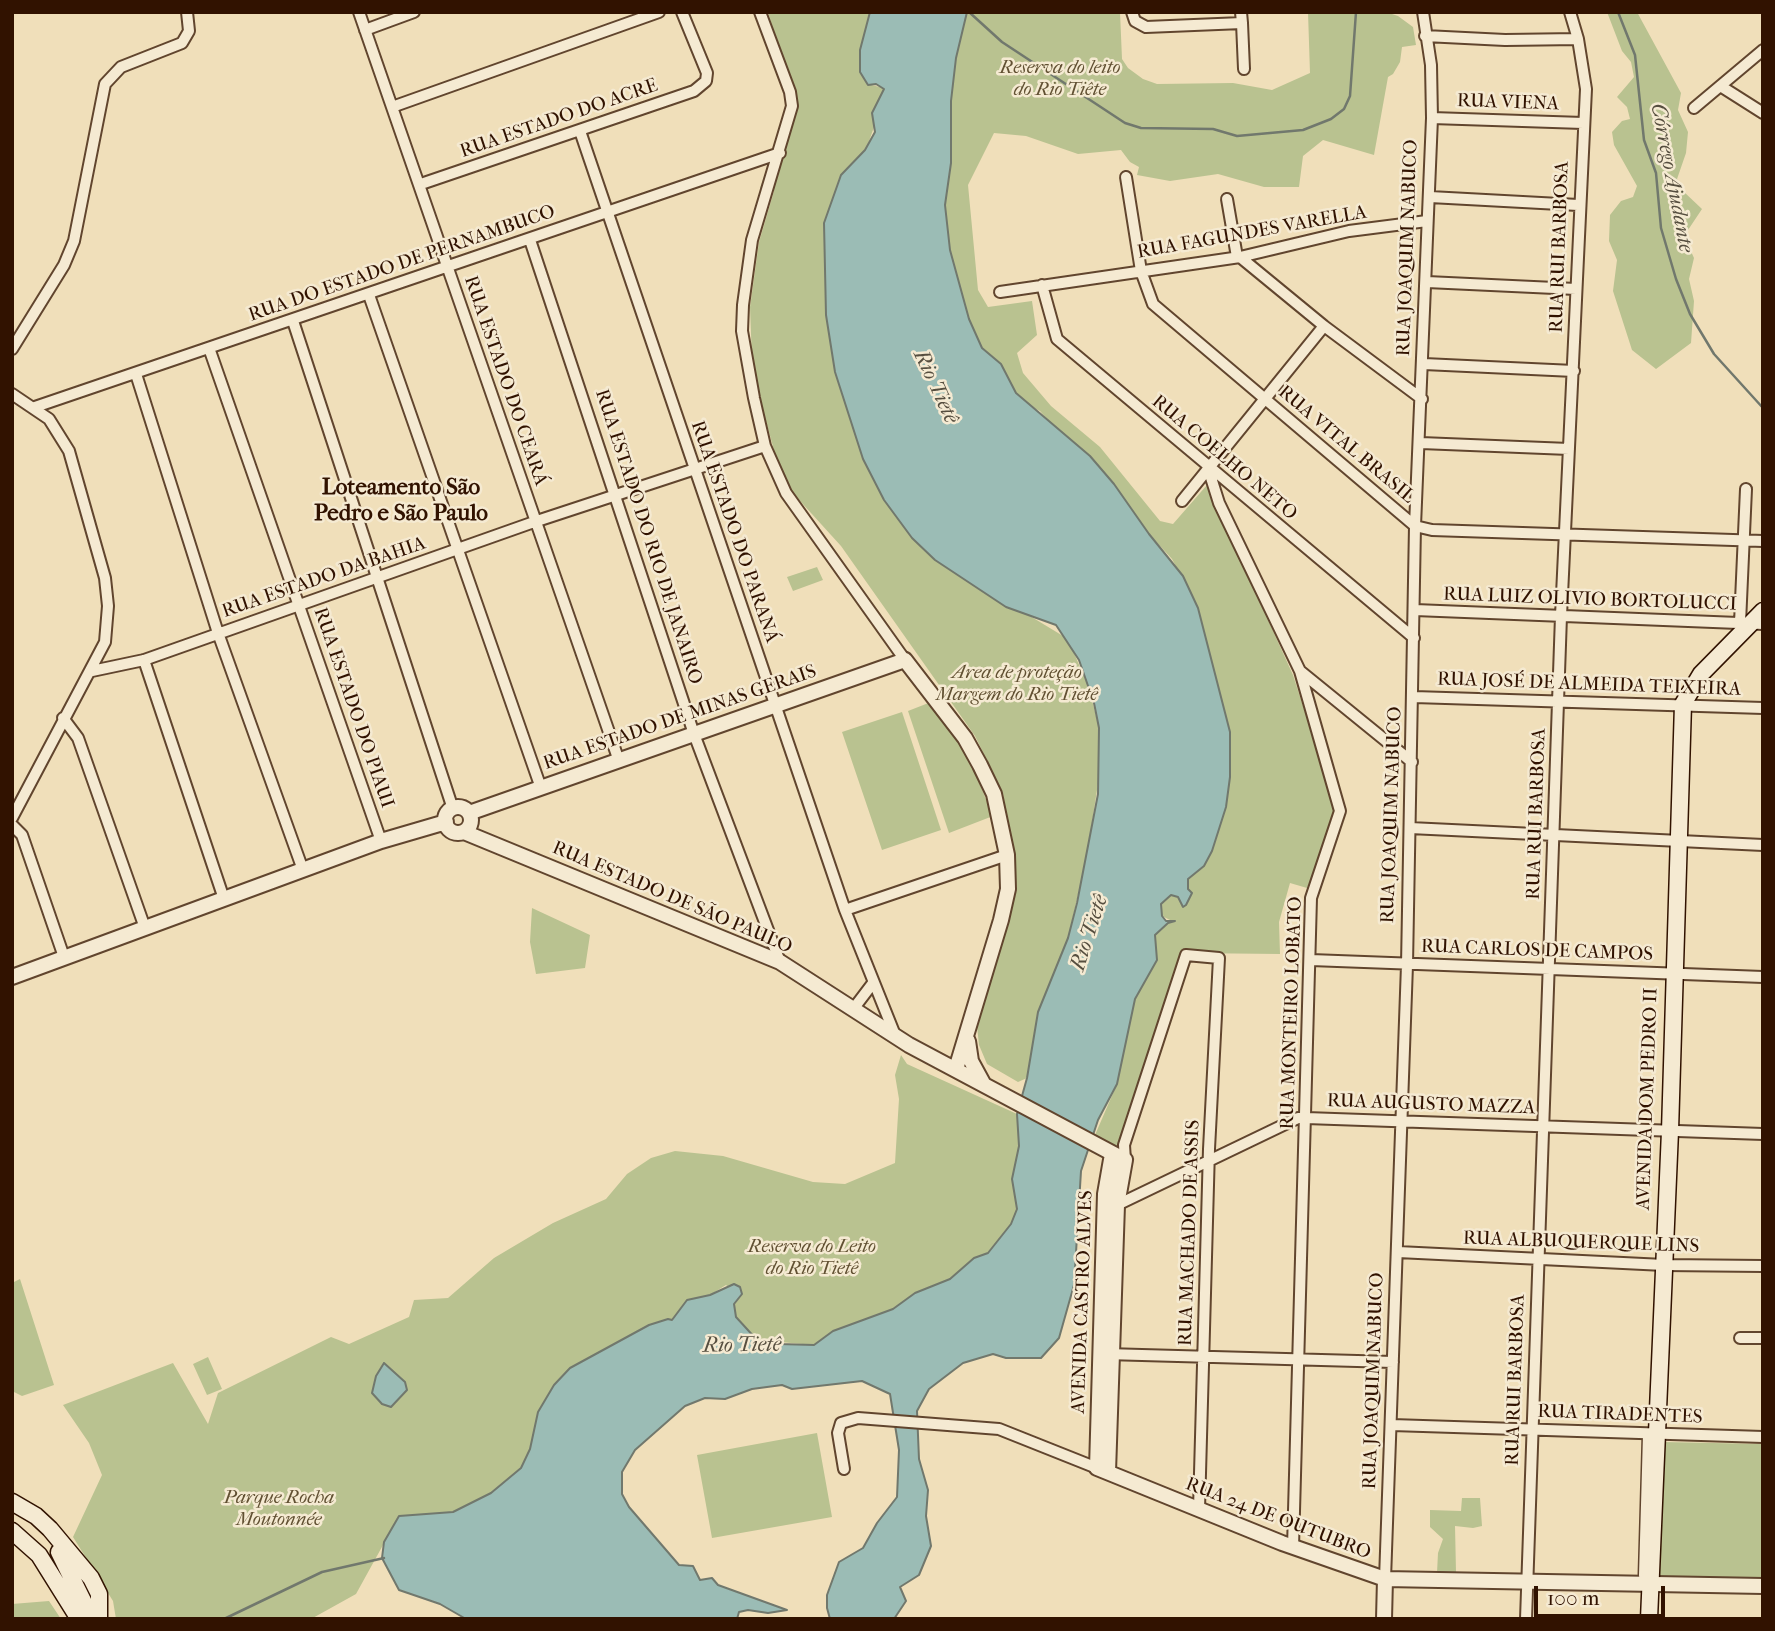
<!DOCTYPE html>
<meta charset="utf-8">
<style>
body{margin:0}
#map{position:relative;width:1775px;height:1631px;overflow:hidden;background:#f0dfba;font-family:"IM FELL French Canon",serif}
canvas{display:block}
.frame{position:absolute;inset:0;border:14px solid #311200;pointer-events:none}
.scale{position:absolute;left:1534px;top:1586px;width:131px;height:32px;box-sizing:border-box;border:4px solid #311200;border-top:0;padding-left:9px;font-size:21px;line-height:24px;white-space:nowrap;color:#311200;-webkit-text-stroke:5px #f5ead2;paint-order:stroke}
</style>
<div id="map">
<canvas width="1775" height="1631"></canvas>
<div class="frame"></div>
<div class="scale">100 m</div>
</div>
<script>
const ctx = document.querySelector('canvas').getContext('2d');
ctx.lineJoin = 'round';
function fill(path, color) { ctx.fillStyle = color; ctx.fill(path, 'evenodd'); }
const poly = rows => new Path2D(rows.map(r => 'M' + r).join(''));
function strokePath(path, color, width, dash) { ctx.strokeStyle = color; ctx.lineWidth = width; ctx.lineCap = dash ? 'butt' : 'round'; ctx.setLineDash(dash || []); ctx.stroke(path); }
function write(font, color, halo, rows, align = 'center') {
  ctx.font = font + ' "IM FELL French Canon",serif'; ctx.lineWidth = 5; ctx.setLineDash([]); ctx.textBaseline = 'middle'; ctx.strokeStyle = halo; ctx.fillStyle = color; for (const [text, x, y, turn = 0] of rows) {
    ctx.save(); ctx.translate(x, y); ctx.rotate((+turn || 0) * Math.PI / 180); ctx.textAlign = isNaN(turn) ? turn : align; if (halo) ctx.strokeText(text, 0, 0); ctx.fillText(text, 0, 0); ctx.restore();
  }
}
const green = poly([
 [768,12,870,12,867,84,884,88,874,127,827,262,826,315,835,372,861,452,920,545,1006,607,1030,616,1068,639,1089,688,1099,728,1099,777,1087,855,1068,938,1038,1012,1027,1078,1018,1082,987,1064,979,1045,977,1026,1017,889,1003,793,975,736,841,546,791,491,777,461,759,396,752,361,750,307,759,242,774,191,760,188,789,105,789,81],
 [956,12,1120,12,1122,59,1128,68,1143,79,1157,84,1233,83,1272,90,1310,73,1308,12,1386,12,1398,16,1413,27,1416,45,1402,47,1400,62,1393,74,1388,77,1374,155,1323,140,1303,156,1299,187,1264,187,1218,174,1170,181,1137,175,1139,167,1130,162,1121,150,1078,154,1026,136,994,133,968,185,978,290,988,307,1032,301,1037,335,1017,353,1023,373,1051,406,1100,447,1160,521,1173,524,1207,485,1293,675,1334,802,1336,821,1307,888,1290,883,1279,922,1280,954,1186,953,1124,1159,1092,1142,1117,1084,1135,999,1157,960,1154,935,1168,922,1174,922,1162,916,1161,904,1171,895,1178,897,1188,889,1188,879,1204,866,1216,840,1230,777,1230,732,1198,608,1172,559,1149,534,1114,484,1090,456,1060,434,1040,411,986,385,918,195],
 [1607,12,1637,12,1681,93,1678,110,1688,132,1686,153,1677,179,1683,191,1702,209,1684,236,1694,258,1689,279,1694,301,1691,343,1656,369,1632,350,1613,291,1617,260,1609,241,1610,215,1621,201,1633,197,1637,186,1614,145,1612,132,1622,121,1630,119,1627,107,1617,97,1634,77,1631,62,1622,51],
 [817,567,823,580,793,591,787,577],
 [931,702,967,754,993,816,949,833,908,711],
 [902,712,941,830,882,850,842,732],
 [532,908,590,935,585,968,536,974,530,942],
 [901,1055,907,1064,1017,1114,1019,1146,1012,1179,1017,1209,1011,1224,988,1253,974,1258,950,1279,915,1293,893,1309,833,1331,814,1345,757,1340,736,1317,734,1304,739,1296,726,1285,710,1295,687,1300,672,1320,668,1319,649,1325,570,1368,554,1385,538,1412,530,1449,521,1468,491,1493,452,1512,399,1516,356,1594,311,1619,116,1619,113,1601,73,1537,102,1475,89,1443,63,1405,173,1363,208,1424,218,1393,331,1337,349,1344,409,1317,414,1300,448,1298,494,1258,553,1223,606,1199,627,1174,651,1158,675,1151,723,1156,813,1182,845,1184,895,1163,899,1099,895,1075],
 [20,1279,54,1385,22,1396,12,1391,12,1283],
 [208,1357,222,1389,207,1395,193,1364],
 [817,1433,832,1517,712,1538,697,1455],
 [1663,1442,1763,1444,1763,1579,1659,1576],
 [1462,1498,1480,1498,1482,1526,1473,1528,1455,1526,1456,1572,1437,1573,1438,1553,1443,1539,1430,1527,1430,1510,1461,1511],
 [49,1601,61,1619,12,1619,12,1604]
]);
const water = poly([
 [870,12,967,12,956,58,951,101,951,163,945,205,950,250,969,319,982,348,1001,364,1016,393,1090,456,1114,484,1149,534,1183,576,1198,608,1230,732,1230,777,1226,807,1212,851,1204,866,1188,879,1188,889,1192,893,1186,905,1183,907,1178,897,1171,895,1161,904,1162,916,1166,921,1175,921,1168,923,1155,935,1157,960,1135,999,1117,1084,1098,1120,1081,1171,1074,1285,1059,1338,1041,1358,1006,1358,993,1354,963,1363,929,1389,917,1411,919,1459,928,1490,926,1516,931,1546,919,1575,900,1587,906,1601,894,1619,830,1619,827,1608,827,1595,839,1562,863,1548,877,1523,897,1497,899,1450,890,1394,862,1381,792,1389,782,1385,752,1389,725,1399,705,1398,685,1406,635,1450,622,1472,622,1494,629,1507,679,1565,693,1566,700,1580,712,1578,718,1585,787,1610,768,1613,748,1610,739,1612,737,1619,466,1619,440,1604,399,1590,382,1558,384,1542,399,1516,453,1512,491,1493,521,1468,530,1449,538,1412,554,1385,570,1368,649,1325,668,1319,672,1320,687,1300,710,1295,734,1284,740,1287,742,1294,734,1304,736,1317,757,1340,779,1344,814,1345,833,1331,893,1309,915,1293,950,1279,974,1258,988,1253,1011,1224,1017,1209,1012,1179,1019,1146,1017,1114,1027,1078,1038,1012,1068,938,1077,903,1098,794,1099,728,1094,703,1079,660,1056,625,1006,607,935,560,912,538,884,500,863,459,835,372,826,315,824,223,841,175,865,150,875,132,872,113,884,89,876,84,868,85,860,72,860,50,870,12],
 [384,1363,405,1382,407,1390,391,1407,382,1404,372,1393,376,1376,384,1363]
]);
const stream = poly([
 [969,12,1002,42,1125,123,1141,128,1213,129,1237,136,1303,130,1331,119,1344,109,1350,96,1356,12],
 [1618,12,1635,55,1644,140,1656,173,1661,228,1676,279,1690,314,1714,354,1763,408],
 [224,1619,322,1572,384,1558]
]);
const pedestrian = poly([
 [1643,1575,1647,1435]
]);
const minor = poly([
 [359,12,619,761],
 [760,12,790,92,792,106,752,240,743,305,742,331,754,398,765,446,786,493,905,660],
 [1132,12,1135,21,1146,27,1242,23,1241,12],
 [1242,23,1244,69],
 [365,30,414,12],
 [1425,36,1505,40,1578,39],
 [1722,87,1763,113],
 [392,107,659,12],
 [1694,108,1763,50],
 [1432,118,1583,123],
 [580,131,845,910,895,1035],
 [1126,177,1141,271,1153,304,1415,526,1432,530,1763,541],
 [421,184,694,91,706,81,707,73,682,12],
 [1430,197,1578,205],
 [1227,199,1237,257],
 [530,240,694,734,780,962],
 [1240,257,1324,326,1422,399],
 [1427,282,1576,289],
 [1042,285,1057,339,1414,638],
 [1000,292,1240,257,1349,231,1427,221],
 [369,295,541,788],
 [293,321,453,809],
 [209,348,381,841],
 [12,349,64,265,74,241,105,84,121,67,182,43,189,31,187,12],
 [1424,364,1574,371],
 [136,374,218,633,303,870],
 [12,394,49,419,69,451,105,578,108,606,105,642,12,818],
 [35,407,780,153],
 [1421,443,1569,449],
 [1208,468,1219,503,1300,671,1340,811,1311,898,1293,1547],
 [1182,501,1324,326],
 [1415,610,1763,624],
 [1740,623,1746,489],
 [144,660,224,899],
 [92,671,144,660,534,522,765,446],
 [1300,671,1412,762],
 [1414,697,1763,708],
 [63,718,78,738,145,928],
 [12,825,22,835,64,957],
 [1410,828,1763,845],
 [845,910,1007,855],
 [1311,960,1763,977],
 [854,1008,873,983],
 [1125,1160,1124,1145,1186,955,1219,958,1209,1149,1199,1509],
 [1117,1205,1298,1118,1306,1118,1763,1134],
 [1398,1252,1664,1265,1763,1266],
 [1740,1338,1763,1338],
 [1106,1354,1393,1362],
 [1392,1425,1763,1437],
 [844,1469,838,1433,841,1423,858,1418,999,1429,1097,1468],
 [1385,1579,1407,965,1415,526,1432,118,1431,65,1423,12],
 [1526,1619,1561,616,1586,89,1578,39,1570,12]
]);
const tertiary = poly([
 '445 820a13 13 0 1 1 26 0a13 13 0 1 1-26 0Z',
 [469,813,905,660,965,738,980,765,994,794,1007,855,1008,889,1001,920,956,1069],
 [464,832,780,962,909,1045,1125,1160,1117,1205,1108,1472],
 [12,977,381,841,446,822],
 [968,1041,971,1061,983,1083],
 [1112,1154,1105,1194,1097,1468,1282,1543,1385,1579,1763,1586],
 [1384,1619,1385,1579]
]);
const secondary = poly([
 [12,1502,36,1516,50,1529,91,1578,99,1594,99,1619],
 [12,1531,39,1555,79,1619],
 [59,1552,92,1619],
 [1649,1619,1670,1131,1683,704,1701,674,1763,611]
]);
const parkNames = [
 ["Reserva do leito",1060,68],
 ["do Rio Tiête",1060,90],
 ["Area de proteção",1017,673],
 ["Margem do Rio Tietê",1017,695],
 ["Reserva do Leito",812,1247],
 ["do Rio Tietê",812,1269],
 ["Parque Rocha",279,1498],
 ["Moutonnée",279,1520]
];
const streetNames = [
 ["RUA VIENA",1508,103,2],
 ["RUA ESTADO DO ACRE",559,119,-19],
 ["RUA FAGUNDES VARELLA",1252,233,-10],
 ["RUA RUI BARBOSA",1560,247,-88],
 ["RUA JOAQUIM NABUCO",1408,248,-88],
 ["RUA DO ESTADO DE PERNAMBUCO",402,264,-19],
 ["RUA ESTADO DO CEARÁ",505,381,71],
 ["RUA VITAL BRASIL",1346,445,40],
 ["RUA COELHO NETO",1224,458,40],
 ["RUA ESTADO DO PARANÁ",734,532,71],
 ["RUA ESTADO DO RIO DE JANAIRO",648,537,72],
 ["RUA ESTADO DA BAHIA",324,578,-19],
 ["RUA LUIZ OLIVIO BORTOLUCCI",1590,600,2],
 ["RUA JOSÉ DE ALMEIDA TEIXEIRA",1589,685,2],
 ["RUA ESTADO DO PIAUI",353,708,71],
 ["RUA ESTADO DE MINAS GERAIS",680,718,-19],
 ["RUA RUI BARBOSA",1537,814,-88],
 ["RUA JOAQUIM NABUCO",1392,815,-88],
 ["RUA ESTADO DE SÃO PAULO",672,898,23],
 ["RUA CARLOS DE CAMPOS",1537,951,2],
 ["RUA MONTEIRO LOBATO",1292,1013,-88],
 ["AVENIDA DOM PEDRO II",1648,1099,-88],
 ["RUA AUGUSTO MAZZA",1431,1105,2],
 ["RUA MACHADO DE ASSIS",1190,1233,-88],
 ["RUA ALBUQUERQUE LINS",1581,1243,2],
 ["AVENIDA CASTRO ALVES",1083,1302,-88],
 ["RUA RUI BARBOSA",1516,1380,-88],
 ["RUA JOAQUIM NABUCO",1374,1381,-88],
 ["RUA TIRADENTES",1620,1415,2],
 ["RUA 24 DE OUTUBRO",1278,1519,21]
];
const waterNames = [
 ["Córrego Ajudante",1671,178,79],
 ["Rio Tietê",935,387,65],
 ["Rio Tietê",1090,933,-72],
 ["Rio Tietê",742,1346,-1]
];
const quarterNames = [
 ["Loteamento São",401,488],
 ["Pedro e São Paulo",401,514]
];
fill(green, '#b9c290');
fill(water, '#9bbcb5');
strokePath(water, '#71786d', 2);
strokePath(stream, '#71786d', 2.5);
strokePath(pedestrian, '#61452e', 11);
strokePath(minor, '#61452e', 14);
strokePath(tertiary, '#61452e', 18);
strokePath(secondary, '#311200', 19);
strokePath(pedestrian, '#f5ead2', 8);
strokePath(minor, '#f5ead2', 10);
strokePath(tertiary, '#f5ead2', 14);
strokePath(secondary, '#f5ead2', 16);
write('italic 19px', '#615032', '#f5ead2', parkNames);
write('19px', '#311200', '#f5ead2', streetNames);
write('italic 21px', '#564e3f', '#f5ead2', waterNames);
write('bold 23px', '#311200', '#f5ead2', quarterNames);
</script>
